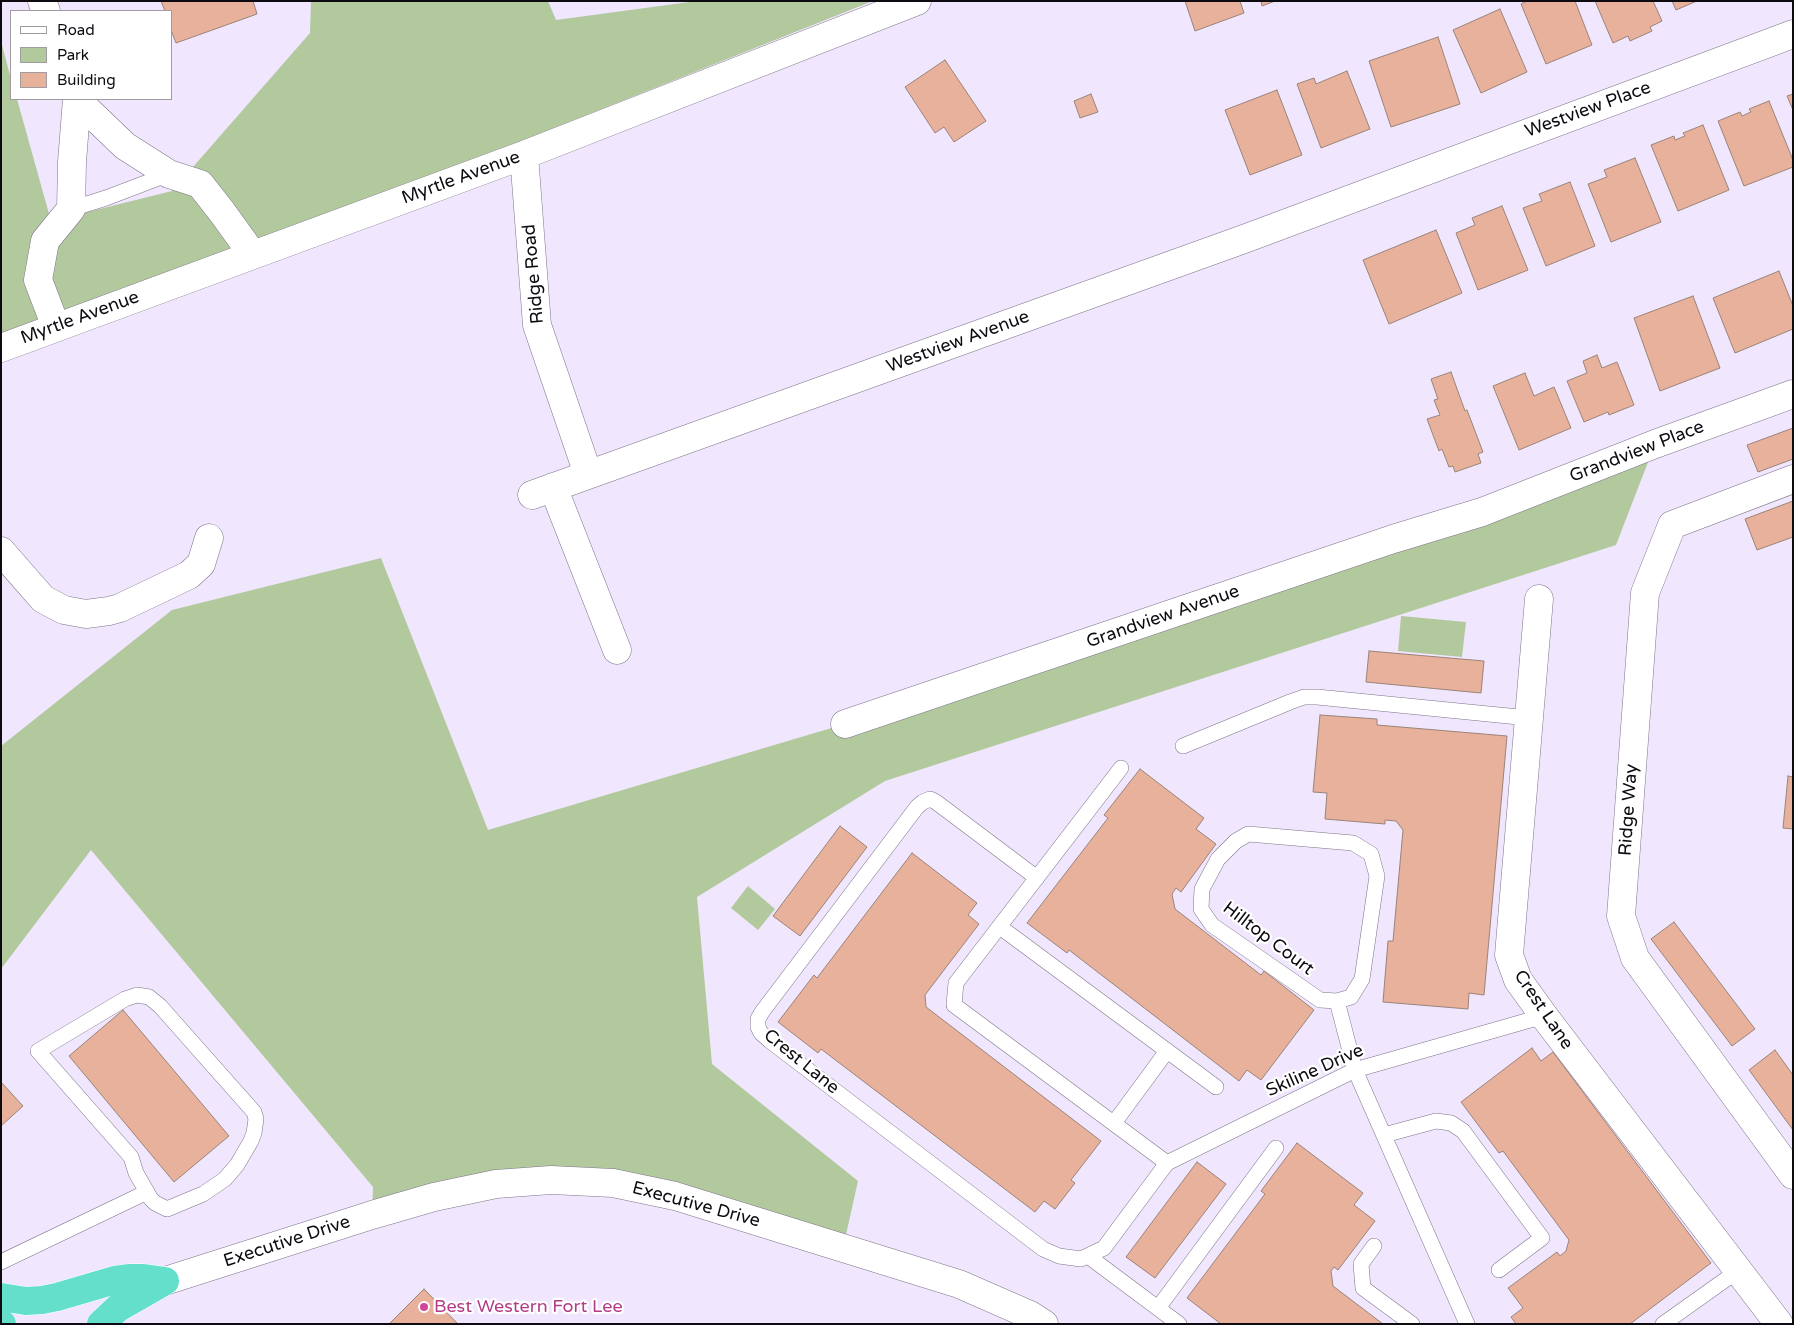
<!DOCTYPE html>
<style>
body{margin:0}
#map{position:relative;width:1794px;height:1325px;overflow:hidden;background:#f0e6fd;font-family:"Varela Round",sans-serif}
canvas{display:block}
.frame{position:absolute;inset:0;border:2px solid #0e0a11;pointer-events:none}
.legend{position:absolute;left:10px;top:10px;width:162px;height:90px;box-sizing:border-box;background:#fff;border:1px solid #9f9da0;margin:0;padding:6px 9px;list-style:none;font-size:15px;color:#0e0a11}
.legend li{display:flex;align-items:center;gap:10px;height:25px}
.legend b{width:25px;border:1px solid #9f9da0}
</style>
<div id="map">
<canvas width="1794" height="1325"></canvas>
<div class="frame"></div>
<ul class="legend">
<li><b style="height:6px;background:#fff"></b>Road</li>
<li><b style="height:14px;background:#b2c99e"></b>Park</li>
<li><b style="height:14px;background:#e7b19b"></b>Building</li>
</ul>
</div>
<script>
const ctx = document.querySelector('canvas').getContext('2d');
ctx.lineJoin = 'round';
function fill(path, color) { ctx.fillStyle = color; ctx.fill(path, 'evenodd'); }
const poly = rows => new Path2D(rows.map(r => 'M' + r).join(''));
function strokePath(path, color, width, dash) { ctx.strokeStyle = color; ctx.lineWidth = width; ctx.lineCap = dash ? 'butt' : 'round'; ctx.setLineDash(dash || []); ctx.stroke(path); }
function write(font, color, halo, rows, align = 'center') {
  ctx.font = font + ' "Varela Round",sans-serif'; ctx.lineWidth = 4.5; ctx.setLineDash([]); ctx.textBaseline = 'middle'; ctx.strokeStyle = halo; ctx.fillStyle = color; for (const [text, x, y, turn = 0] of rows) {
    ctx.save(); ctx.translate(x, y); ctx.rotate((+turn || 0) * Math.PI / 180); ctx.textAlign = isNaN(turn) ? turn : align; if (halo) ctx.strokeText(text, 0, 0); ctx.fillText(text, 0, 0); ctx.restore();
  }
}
const green = poly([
 [311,1,548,1,556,20,697,1,873,1,1,348,2,45,11,79,11,99,17,99,51,221,172,191,310,33],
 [1655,444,1616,545,885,781,697,897,712,1064,858,1181,843,1248,551,1180,372,1215,373,1187,91,850,1,969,1,746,172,610,381,558,488,830,845,724],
 [1401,616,1466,622,1462,657,1398,651],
 [748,886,775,909,758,930,731,908]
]);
const building = poly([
 [161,1,253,1,257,14,176,43,171,30,171,11,165,11,161,1],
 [1185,1,1240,1,1244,13,1195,31,1185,1],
 [1261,1,1275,1,1262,6,1261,1],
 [1527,1,1575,1,1592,45,1546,64,1521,4,1527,1],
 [1595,1,1653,1,1662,21,1650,27,1652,31,1630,41,1628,36,1613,43,1595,1],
 [1672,1,1697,1,1676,10,1672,1],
 [1500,9,1527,72,1481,93,1453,30,1500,9],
 [1438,37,1460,104,1391,127,1369,61,1438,37],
 [945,60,986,121,954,142,944,127,935,133,905,87,945,60],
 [1347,71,1370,129,1321,148,1297,84,1314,78,1316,84,1347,71],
 [1277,90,1302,155,1250,175,1225,110,1277,90],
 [1091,94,1098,112,1080,118,1074,101,1091,94],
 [1793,94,1793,110,1787,96,1793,94],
 [1769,101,1793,160,1793,167,1744,186,1718,121,1740,112,1742,116,1751,112,1749,109,1769,101],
 [1703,125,1729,190,1678,211,1651,145,1674,136,1675,140,1685,136,1683,133,1703,125],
 [1635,158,1661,222,1611,242,1588,184,1607,177,1604,170,1635,158],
 [1570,182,1595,246,1546,266,1523,208,1542,201,1539,194,1570,182],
 [1502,206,1528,270,1478,290,1456,233,1475,225,1472,218,1502,206],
 [1436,230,1462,293,1389,324,1363,260,1436,230],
 [1779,271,1793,306,1793,329,1735,353,1713,298,1779,271],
 [1693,296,1720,368,1660,391,1634,318,1693,296],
 [1597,355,1602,368,1617,362,1634,405,1609,415,1608,412,1584,422,1567,381,1587,373,1583,361,1597,355],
 [1451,372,1465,411,1467,410,1483,452,1478,454,1481,463,1455,472,1453,466,1449,467,1442,449,1439,451,1427,419,1440,415,1434,400,1438,399,1431,379,1451,372],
 [1525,373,1534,396,1554,387,1571,428,1519,450,1493,386,1525,373],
 [1793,428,1793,459,1758,472,1747,445,1793,428],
 [1793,501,1793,537,1757,550,1745,519,1793,501],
 [1369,651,1484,661,1481,693,1366,682,1369,651],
 [1320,715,1377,719,1377,725,1507,736,1484,995,1469,993,1468,1009,1383,1002,1388,941,1393,941,1403,830,1396,821,1385,820,1385,824,1325,819,1327,793,1313,792,1320,715],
 [1140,769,1204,818,1196,829,1216,844,1181,892,1176,888,1172,894,1175,909,1261,975,1264,971,1314,1010,1261,1080,1247,1070,1239,1081,1069,950,1067,953,1027,923,1108,818,1104,815,1140,769],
 [1788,776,1793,777,1793,829,1783,828,1788,776],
 [840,826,867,847,800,936,773,916,840,826],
 [912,853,977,903,968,915,979,924,925,995,926,1007,1101,1141,1071,1180,1075,1183,1055,1209,1044,1201,1035,1212,821,1049,818,1053,778,1022,814,975,817,978,912,853],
 [1674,922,1755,1029,1732,1046,1651,939,1674,922],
 [123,1010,229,1136,174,1182,69,1056,123,1010],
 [1532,1048,1541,1061,1553,1052,1711,1263,1630,1324,1516,1324,1511,1317,1523,1308,1508,1288,1557,1252,1560,1256,1566,1251,1569,1240,1503,1151,1499,1153,1461,1102,1532,1048],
 [1775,1050,1793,1075,1793,1130,1749,1070,1775,1050],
 [1,1082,23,1106,1,1126,1,1082],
 [1297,1143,1363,1193,1354,1205,1375,1221,1338,1270,1334,1267,1331,1271,1333,1286,1383,1324,1221,1324,1187,1298,1265,1194,1261,1191,1297,1143],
 [1197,1162,1226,1184,1155,1278,1126,1257,1197,1162],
 [424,1289,458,1324,389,1324,424,1289]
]);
const service = poly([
 [71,209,106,198,169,174],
 [1183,746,1290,702,1304,697,1317,697,1529,718],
 [1121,768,956,983,954,1005,1167,1163],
 [1248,834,1353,843,1371,854,1377,876,1362,979,1351,997,1337,1001,1320,1000,1212,925,1201,909,1202,889,1218,859,1236,841,1248,834],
 [1037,878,936,802,930,799,923,802,917,807,762,1012,758,1019,758,1027,761,1033,770,1041,1043,1249,1059,1256,1081,1259,1104,1248,1167,1163,1355,1070,1544,1016],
 [1000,927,1216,1087],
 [137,995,149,997,160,1006,254,1112,256,1119,254,1133,251,1141,237,1165,225,1179,203,1194,167,1209,155,1203,151,1199,136,1173,131,1157,38,1051,125,999,137,995],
 [1337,1001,1355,1070,1467,1324],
 [1114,1123,1167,1051],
 [1384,1135,1436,1121,1451,1123,1463,1131,1542,1238,1499,1270],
 [1374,1246,1361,1264,1363,1288,1412,1324],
 [1088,1256,1179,1324],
 [1,1262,147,1192],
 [1158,1308,1276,1148],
 [1663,1324,1739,1270]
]);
const minor = poly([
 [42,1,46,11],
 [78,101,125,146,169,174,200,184,222,212,253,255],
 [524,155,537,325,588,474],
 [56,327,38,280,45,241,71,209,72,162,77,99],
 [1,348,524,155,917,1],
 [1793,479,1672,525,1645,593,1621,916,1635,958,1793,1175],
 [553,487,617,650],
 [532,495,1244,239,1793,34],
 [1,551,43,599,64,610,86,614,109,611,120,608,189,575,201,564,209,538],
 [1539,599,1509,955,1518,980,1544,1016,1779,1324],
 [845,724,1393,539,1482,512,1655,444,1793,394],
 [165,1281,372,1215,434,1197,496,1184,551,1180,613,1183,675,1196,959,1284,1030,1315,1044,1324]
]);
const trunk = poly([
 [1,1297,26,1301,42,1300,57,1297,115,1280,130,1278,144,1278,165,1281],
 [1,1323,2,1324],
 [101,1324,118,1308,165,1281]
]);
const markers = [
 [424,1307,5,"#d1479c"]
];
const streetNames = [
 ["Westview Place",1588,110,-20],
 ["Myrtle Avenue",461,178,-20],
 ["Ridge Road",534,274,-95],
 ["Myrtle Avenue",80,318,-20],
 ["Westview Avenue",958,342,-20],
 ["Grandview Place",1637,452,-21],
 ["Grandview Avenue",1163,617,-19],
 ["Ridge Way",1629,810,-86],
 ["Hilltop Court",1268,939,37],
 ["Crest Lane",1543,1010,56],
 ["Crest Lane",801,1062,39],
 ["Skiline Drive",1315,1071,-24],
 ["Executive Drive",696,1205,15],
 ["Executive Drive",287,1242,-18]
];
const hotelNames = [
 ["Best Western Fort Lee",434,1307]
];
fill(green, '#b2c99e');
fill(building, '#e7b19b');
strokePath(building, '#9a8379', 1);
strokePath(service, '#7d7488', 16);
strokePath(minor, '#7d7488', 29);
strokePath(trunk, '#fff', 29);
strokePath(service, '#fff', 15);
strokePath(minor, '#fff', 28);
strokePath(trunk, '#63dfcc', 28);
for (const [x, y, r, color] of markers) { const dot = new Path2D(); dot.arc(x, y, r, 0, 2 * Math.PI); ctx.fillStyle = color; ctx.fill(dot); strokePath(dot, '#fff', 2); }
write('18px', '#0e0a11', '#fff', streetNames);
write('18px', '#b23c85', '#fff', hotelNames, 'left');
</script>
